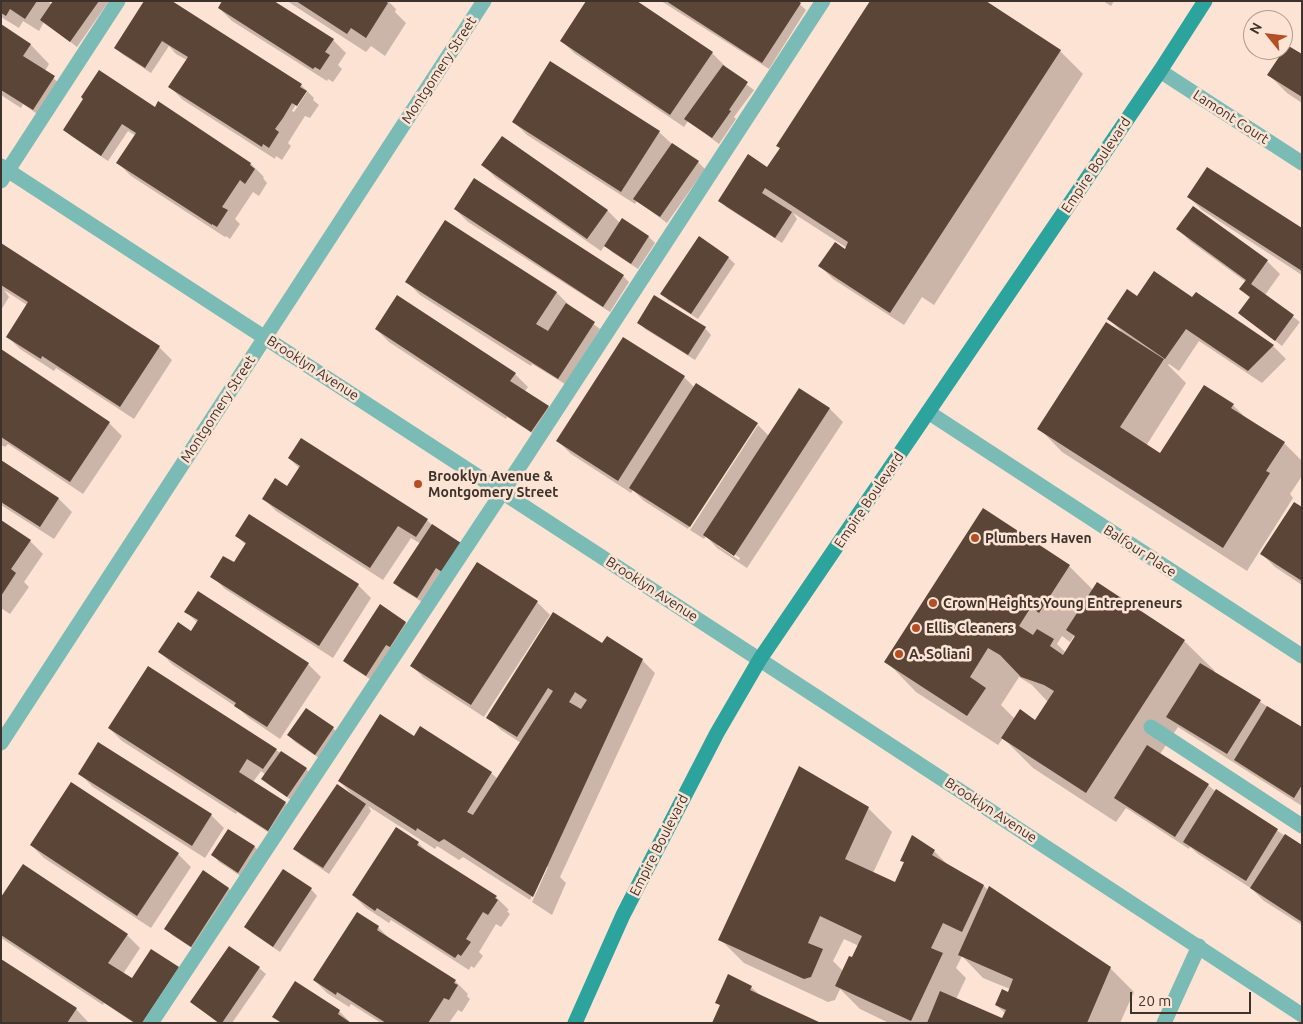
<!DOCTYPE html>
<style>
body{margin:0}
#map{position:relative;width:1303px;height:1024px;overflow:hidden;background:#fde3d3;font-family:Ubuntu,sans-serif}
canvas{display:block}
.frame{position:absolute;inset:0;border:2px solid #3d332c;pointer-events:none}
.north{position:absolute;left:1243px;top:10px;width:50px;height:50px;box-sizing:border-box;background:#fde3d3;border:1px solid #b09d90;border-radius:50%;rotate:299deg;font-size:14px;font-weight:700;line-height:20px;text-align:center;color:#3d332c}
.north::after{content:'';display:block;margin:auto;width:18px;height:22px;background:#b54e25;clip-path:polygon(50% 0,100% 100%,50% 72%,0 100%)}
.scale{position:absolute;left:1130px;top:992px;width:121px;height:22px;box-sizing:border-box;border:2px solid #3d332c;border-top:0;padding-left:6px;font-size:15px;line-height:18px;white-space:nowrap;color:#3d332c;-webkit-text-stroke:4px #fde3d3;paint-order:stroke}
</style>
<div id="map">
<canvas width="1303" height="1024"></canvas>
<div class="frame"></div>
<div class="north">N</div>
<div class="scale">20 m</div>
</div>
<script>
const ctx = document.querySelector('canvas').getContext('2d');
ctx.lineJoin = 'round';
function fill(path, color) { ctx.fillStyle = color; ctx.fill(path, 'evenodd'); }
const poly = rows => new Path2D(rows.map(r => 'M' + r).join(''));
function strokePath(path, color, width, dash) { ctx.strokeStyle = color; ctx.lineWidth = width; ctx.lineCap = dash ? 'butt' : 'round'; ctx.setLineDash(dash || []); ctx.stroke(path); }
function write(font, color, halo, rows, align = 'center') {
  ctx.font = font + ' Ubuntu,sans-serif'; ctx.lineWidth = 5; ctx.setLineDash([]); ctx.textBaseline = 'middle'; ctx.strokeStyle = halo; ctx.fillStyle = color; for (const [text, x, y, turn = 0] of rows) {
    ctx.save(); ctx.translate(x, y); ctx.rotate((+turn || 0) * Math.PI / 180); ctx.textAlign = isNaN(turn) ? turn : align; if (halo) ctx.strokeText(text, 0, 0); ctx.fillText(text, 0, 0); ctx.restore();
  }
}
const shadow = poly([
 [1,1,48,1,52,5,55,1,109,1,77,47,44,22,39,31,23,21,19,28,1,17],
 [146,1,301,85,314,98,313,100,319,105,310,118,305,116,296,130,288,143,291,146,282,160,276,156,275,159,183,100,170,87,187,60,176,54,169,46,151,73,122,54,115,48],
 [305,90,307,92,294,112,292,111],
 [287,1,388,1,396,9,395,12,406,23,385,56,371,46,366,52],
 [661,1,796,1,806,10,769,69],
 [1103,1,1114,1,1111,6],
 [219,8,333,40,346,53,338,65,342,69,333,82,328,79,327,81,232,21],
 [1,26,31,45,49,64,45,71,60,84,40,116,23,104,21,108,1,95],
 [561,40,712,53,725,66,724,67,754,90,734,117,736,119,719,144,688,121,684,127,574,53],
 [1060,51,1083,74,934,305,922,297,904,325,833,279,820,266,845,251,847,248,793,213,797,219,782,243,726,207,720,200,767,168,781,149,778,146],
 [1302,56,1302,103,1287,93,1269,75],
 [155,108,251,164,264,177,263,178,267,183,259,196,253,192,235,219,240,224,230,239,226,236,225,237,131,176,118,163,136,136,128,131,108,161,71,136,65,130],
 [514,122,659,132,672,144,698,162,705,169,667,223,637,201,635,204,527,135],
 [483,165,608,211,620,223,622,220,649,237,655,243,638,269,612,252,605,245,601,251,496,178],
 [1189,197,1302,230,1302,275,1202,210],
 [455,209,623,276,629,282,610,312,468,222],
 [445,222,557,293,570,306,600,329,565,384,532,364,531,366,420,295,407,282],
 [1178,229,1267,261,1280,274,1265,295,1300,322,1282,346,1240,313,1250,298,1241,289,1246,282,1191,242],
 [699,238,729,258,735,264,698,319,668,300,662,293],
 [1,244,159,347,172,360,134,419,56,368,54,371,20,349,7,336,27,305,4,290,9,297,1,310],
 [1137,298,1193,299,1273,346,1286,359,1262,383,1199,341,1179,371,1169,364,1168,365,1186,383,1146,446,1160,455,1233,405,1248,420,1284,443,1302,461,1302,476,1290,494,1293,498,1247,571,1062,452,1039,428,1121,331,1109,319],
 [639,322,705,328,711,335,695,360,645,329],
 [376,329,515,374,528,387,525,391,548,407,554,413,538,437,507,417,506,419,389,342],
 [1,351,109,423,122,436,83,494,8,444,5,447,1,445],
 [684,377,695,388,757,424,769,436,799,390,830,409,843,422,747,568,717,548,706,536,704,539,690,530,758,425,755,425,688,529,644,501,633,490,631,493,571,454,558,441],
 [718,543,740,558,739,560,718,546],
 [289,458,427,520,434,527,460,544,424,603,401,589,395,583,421,544,411,538,383,580,276,511,263,498,288,488,300,469],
 [1,462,59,499,72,512,54,539,1,505],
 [1302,509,1302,585,1275,567,1262,554],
 [249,516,358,585,371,598,333,658,225,589,212,576,234,564,246,545,237,536],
 [1,522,30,541,43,554,24,582,29,587,10,614,1,608],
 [1069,566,1093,590,1184,641,1215,671,1214,672,1302,729,1302,806,1178,727,1160,754,1208,785,1216,792,1217,791,1302,847,1302,925,1264,901,1252,889,1198,854,1190,847,1189,849,1126,808,1116,822,1033,768,1003,738,998,745,916,692,886,661],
 [1062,636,1070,642,1074,636,1076,638,1066,653,1057,644],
 [1019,677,1032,685,1048,702,1036,721,1015,719,1001,705],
 [537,602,550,615,484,717,424,678,411,665],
 [186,612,308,664,321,677,280,739,249,718,238,708,173,665,160,652,191,632,198,623],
 [405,622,412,629,373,681,351,667,344,661],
 [603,645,642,660,655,673,560,877,566,883,552,915,532,902,548,867,545,867,530,900,463,857,459,860,437,846,435,849,368,806,371,811,329,874,301,855,295,849,354,796,339,781,414,737,491,773,498,779,521,743,501,730,488,717],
 [109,728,276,750,306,769,313,776,294,802,269,785,263,779,266,775,261,771,253,782,285,803,292,809,274,836,237,812,236,814,122,741],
 [333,728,339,735,322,760,295,742,288,735],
 [80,774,211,815,224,828,205,858,93,787],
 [72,784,178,854,191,867,151,928,44,858,31,845],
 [868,808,892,832,873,873,896,884,905,864,902,860,912,837,934,851,950,867,984,886,988,890,1110,968,1134,992,1120,1023,889,1023,860,1009,840,989,835,1000,828,1002,744,963,720,939],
 [844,939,859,946,853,958,843,971,833,961],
 [962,956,983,978,1010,989,1008,994,996,1005,1006,1014,1003,1020,956,999,966,978,956,968],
 [229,830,255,847,261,854,245,879,219,862,213,855],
 [418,843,431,855,496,897,509,910,507,911,510,914,501,927,496,924,479,952,483,956,474,968,471,966,469,970,391,920,389,923,366,908,353,895],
 [23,866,127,935,140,948,123,974,133,980,178,968,184,974,152,1023,134,1023,104,1003,103,1005,1,938,1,899],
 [203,872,229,889,235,895,198,952,172,935,166,928],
 [311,889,317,896,280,952,252,933,246,927],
 [378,927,392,941,455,981,468,994,467,996,470,999,462,1012,458,1010,449,1023,381,1023,351,1004,349,1007,327,993,314,980],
 [230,948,259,968,266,974,232,1023,218,1023,192,1002],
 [1,960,76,1009,89,1023,1,1023],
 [295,983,339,1011,351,1023,280,1023,274,1016],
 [751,987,762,997,721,1007,717,1002]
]);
const building = poly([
 [1,1,37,1,25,19,10,9,6,16,1,13],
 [53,1,99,1,70,42,40,20],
 [144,1,172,1,302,84,300,87,307,91,297,106,292,103,283,118,275,129,279,132,269,148,263,144,262,147,168,87,188,57,162,41,145,68,114,48],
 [222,1,274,1,334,39,325,52,330,55,320,70,315,67,313,69,218,8],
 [296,1,385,1,388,3,366,38,351,28,347,34],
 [586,1,637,1,713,52,670,115,560,41],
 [666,1,798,1,801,3,762,63],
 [870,1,986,1,1061,50,890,313,818,266,835,242,845,249,848,242,765,188,762,193,792,212,775,238,718,201,748,154,767,167,780,148,776,146],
 [1,24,31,44,23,56,55,76,33,110,1,90],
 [1287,45,1302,54,1302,97,1267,75],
 [550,61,660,131,621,192,512,122],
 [723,65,748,82,729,110,731,111,712,138,684,119],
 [99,70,155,107,158,101,251,163,250,165,255,169,245,184,240,180,222,207,228,210,217,227,212,224,212,225,116,163,136,133,122,124,101,156,63,130,83,99,81,97],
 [502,136,608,210,587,239,481,165],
 [672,143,699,161,660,217,633,199],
 [1207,167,1302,228,1302,271,1187,197],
 [474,178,624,275,603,307,454,209],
 [1193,206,1268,260,1251,284,1294,315,1275,341,1238,313,1250,297,1239,289,1246,280,1176,229],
 [622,218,649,236,631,264,604,246],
 [445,220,557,292,536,324,548,331,566,303,595,322,558,379,405,282],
 [699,236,729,257,691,314,660,294],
 [1,243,160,346,120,407,42,356,41,359,6,337,28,302,1,285],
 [1154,271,1192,297,1196,292,1274,345,1248,371,1186,329,1165,359,1107,319,1127,289,1137,296],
 [397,295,516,373,510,381,549,406,531,432,375,329],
 [654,295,706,327,688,355,637,323],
 [1106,322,1164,359,1120,427,1160,453,1204,385,1234,404,1231,408,1285,442,1266,471,1270,473,1223,548,1037,429],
 [623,337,685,376,618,481,556,441],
 [1,349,110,422,70,482,1,437],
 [696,383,758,423,690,527,629,488],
 [799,388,830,408,734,556,703,535],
 [301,438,428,519,416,537,398,526,370,568,262,499,275,478,287,486,300,466,288,458],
 [1,460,59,498,40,527,1,502],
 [1294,502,1302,507,1302,581,1260,554],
 [983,508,1070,565,1039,613,1031,607,1019,626,1033,635,1037,629,1054,639,1050,646,1063,655,1075,636,1066,630,1097,582,1185,640,1086,793,1001,738,1020,709,1035,720,1054,691,1044,685,1021,677,1000,655,988,648,970,677,986,688,967,716,884,662],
 [249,514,359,584,319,646,210,577,223,556,234,562,246,543,235,536],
 [1,520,31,540,11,569,16,573,1,596],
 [432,524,461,543,442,572,436,568,417,598,393,583],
 [477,562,538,601,471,705,410,666],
 [198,591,309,663,267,727,234,706,236,703,158,652,178,622,191,631,198,620,184,612],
 [380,604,406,622,390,647,386,645,366,676,343,661],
 [553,612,602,643,607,636,643,659,533,897,444,839,439,842,417,828,416,831,338,781,380,714,414,736,420,726,492,772,467,812,473,815,553,691,548,688,517,737,486,718],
 [575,692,587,700,581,709,569,702],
 [1200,663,1261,700,1227,754,1166,717],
 [148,666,277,749,263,769,247,759,239,772,286,802,268,831,108,728],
 [1267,706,1302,727,1302,785,1294,798,1234,760],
 [306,708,334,727,315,755,287,735],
 [98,742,212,814,192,846,78,774],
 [1147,745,1209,784,1175,837,1114,798],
 [281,751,307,768,287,797,261,779],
 [799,766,869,807,845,859,895,882,904,862,900,861,912,835,935,850,932,855,984,885,962,932,943,923,931,948,943,953,911,1021,835,986,849,956,852,957,862,936,820,916,808,943,823,949,811,977,804,979,718,940],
 [71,782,179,853,137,916,30,845],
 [337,784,366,804,323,868,293,849],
 [1216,789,1278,829,1246,881,1183,842],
 [396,827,419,842,417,845,497,896,495,898,498,900,488,915,483,912,466,939,471,942,461,956,458,954,455,958,377,908,375,911,352,895],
 [228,829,255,846,238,873,211,855],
 [1285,834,1302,845,1302,922,1250,888],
 [23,864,128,934,108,963,132,978,151,949,179,967,142,1023,135,1023,1,935,1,897],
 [283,869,312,888,273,947,244,927],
 [203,870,229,888,191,947,164,929],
 [989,886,1111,967,1087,1023,927,1023,940,991,1002,1018,1006,1010,995,1005,1002,989,1008,992,1013,979,958,955],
 [357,912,379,926,377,930,456,980,454,983,458,985,449,1000,444,998,428,1023,386,1023,337,992,336,995,313,980],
 [229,946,260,967,222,1023,219,1023,190,1002],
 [1,959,77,1008,67,1023,1,1023],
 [728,974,752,986,750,990,821,1023,712,1023,720,1005,715,1003],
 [295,981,340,1010,338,1014,351,1023,282,1023,272,1017]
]);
const service = poly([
 [1,181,118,1],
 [1151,727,1302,826],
 [151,1023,525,458,823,1]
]);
const minor = poly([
 [1160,71,1302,163],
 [1,166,820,699,1302,1015],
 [928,412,1302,656],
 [1,743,484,1],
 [1164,1023,1199,946]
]);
const secondary = poly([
 [575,1023,623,915,717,733,760,659,1160,71,1205,1]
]);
const markers = [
 [418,484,5,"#b54e25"],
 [975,538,5,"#b54e25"],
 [933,603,5,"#b54e25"],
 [916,628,5,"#b54e25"],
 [899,654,5,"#b54e25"]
];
const streetNames = [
 ["Montgomery Street",439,70,-57],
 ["Lamont Court",1231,117,33],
 ["Empire Boulevard",1096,165,-56],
 ["Brooklyn Avenue",313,368,33],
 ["Montgomery Street",218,409,-57],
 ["Empire Boulevard",869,500,-56],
 ["Balfour Place",1140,551,33],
 ["Brooklyn Avenue",652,589,33],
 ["Brooklyn Avenue",991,810,33],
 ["Empire Boulevard",659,845,-63]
];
const poiNames = [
 ["Brooklyn Avenue &",428,476],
 ["Montgomery Street",428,492],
 ["Plumbers Haven",985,538],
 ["Crown Heights Young Entrepreneurs",943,603],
 ["Ellis Cleaners",926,628],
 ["A. Soliani",909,654]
];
fill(shadow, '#0003');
fill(building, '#5a4537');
strokePath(service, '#7abbb6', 15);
strokePath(minor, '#7abbb6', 15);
strokePath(secondary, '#2da39d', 15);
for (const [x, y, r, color] of markers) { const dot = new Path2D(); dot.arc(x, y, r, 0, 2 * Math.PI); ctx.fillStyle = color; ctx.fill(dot); strokePath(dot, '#fde3d3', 2); }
write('14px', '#3d332c', '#fde3d3', streetNames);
write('bold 14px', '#3d332c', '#fde3d3', poiNames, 'left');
</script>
